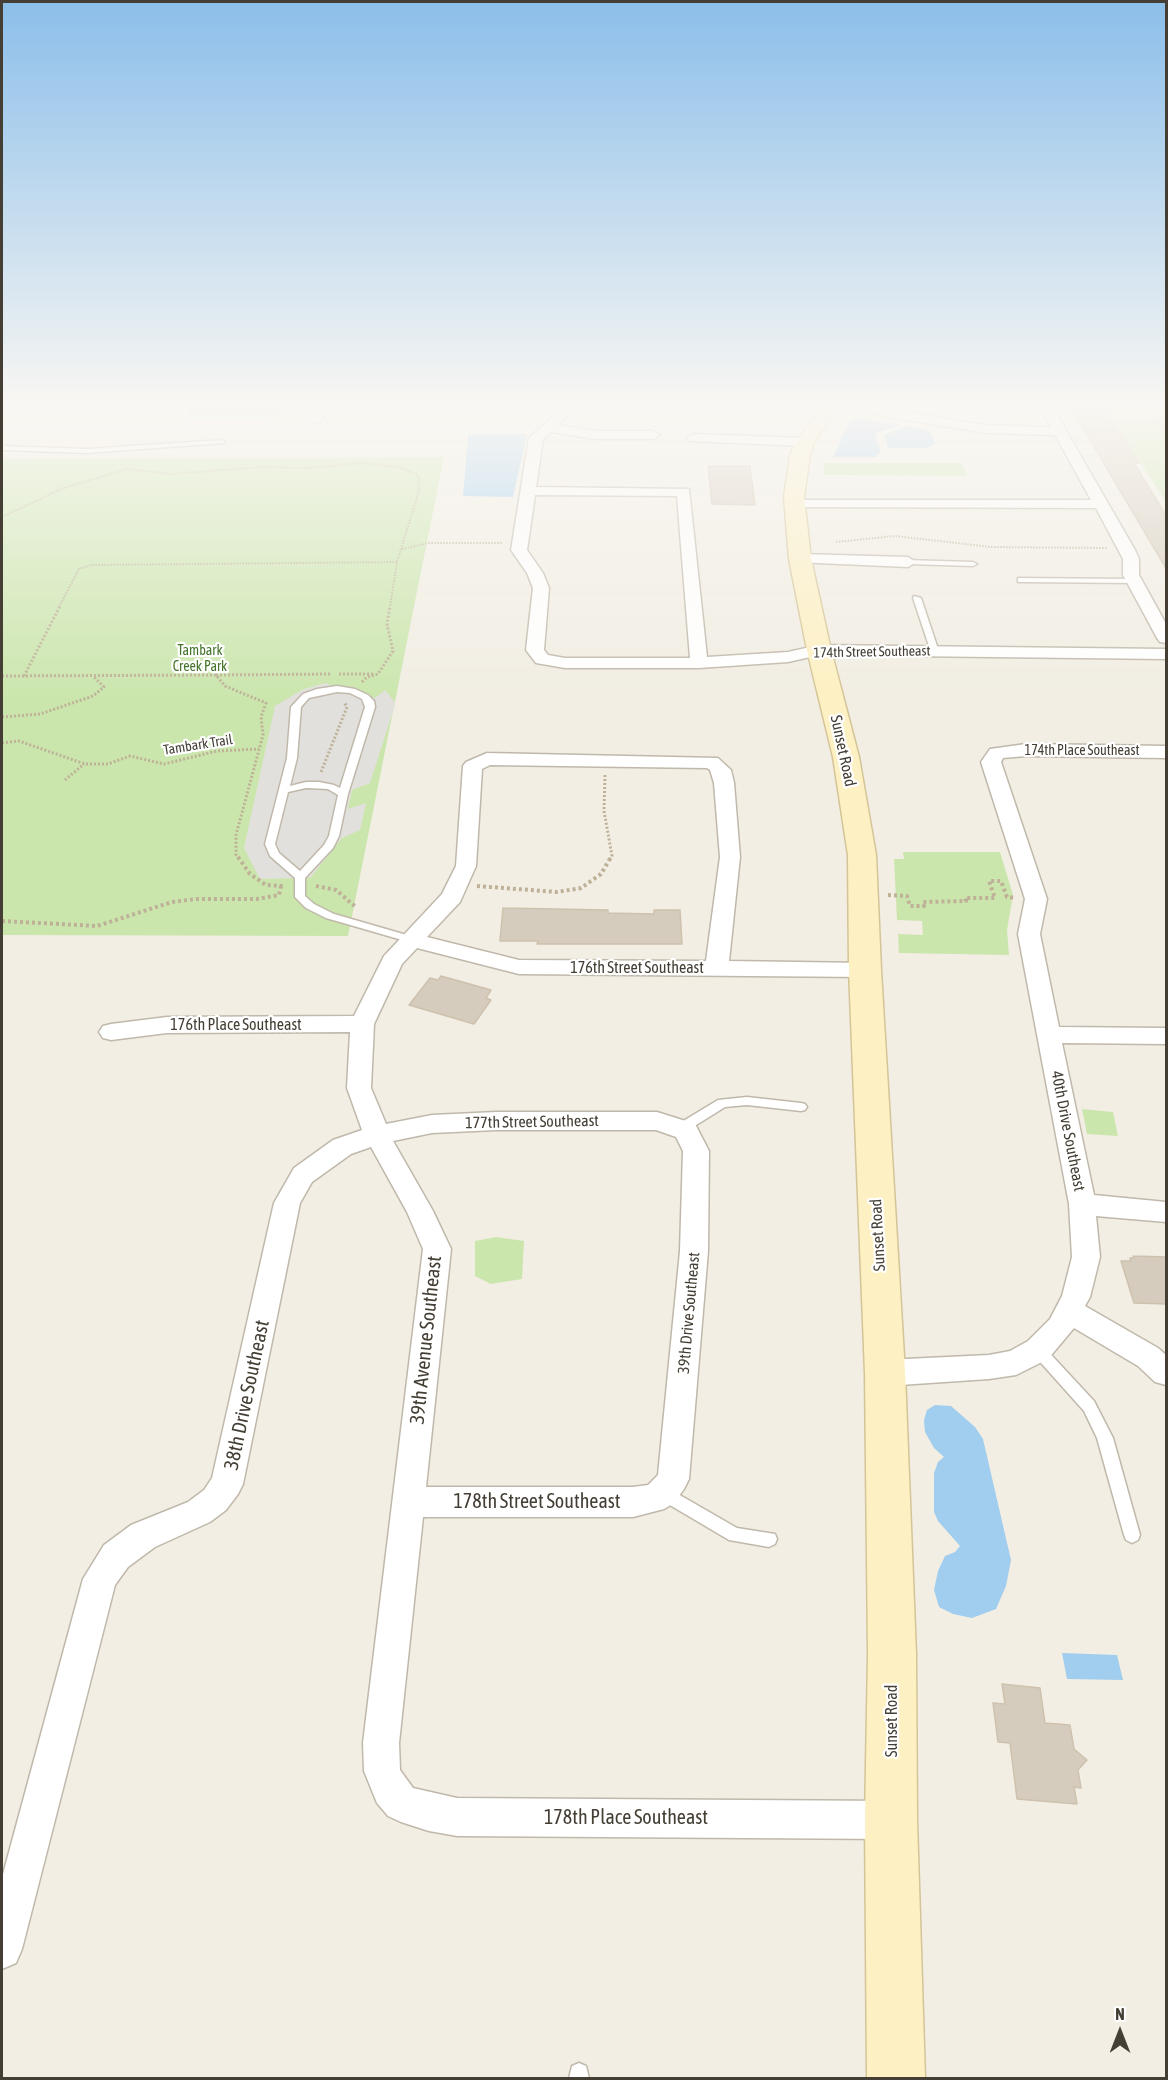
<!DOCTYPE html>
<style>
body{margin:0}
#map{position:relative;width:1168px;height:2080px;overflow:hidden;background:#f2eee4;font-family:"Asap Condensed",sans-serif}
canvas{display:block}
.frame{position:absolute;inset:0;border:3px solid #443e34;pointer-events:none}
.north{position:absolute;left:1090px;top:2002px;width:60px;height:60px;-webkit-text-stroke:4px #fff;paint-order:stroke;rotate:0deg;font-size:16px;font-weight:700;line-height:24px;text-align:center;color:#443e34}
.north::after{content:'';display:block;margin:auto;width:21px;height:27px;background:#443e34;clip-path:polygon(50% 0,100% 100%,50% 72%,0 100%)}
</style>
<div id="map">
<canvas width="1168" height="2080"></canvas>
<div class="frame"></div>
<div class="north">N</div>
</div>
<script>
const ctx = document.querySelector('canvas').getContext('2d');
ctx.lineJoin = 'round';
function fill(path, color) { ctx.fillStyle = color; ctx.fill(path, 'evenodd'); }
const poly = rows => new Path2D(rows.map(r => 'M' + r).join(''));
function strokePath(path, color, width, dash) { ctx.strokeStyle = color; ctx.lineWidth = width; ctx.lineCap = dash ? 'butt' : 'round'; ctx.setLineDash(dash || []); ctx.stroke(path); }
function write(font, color, halo, rows, align = 'center') {
  ctx.font = font + ' "Asap Condensed",sans-serif'; ctx.lineWidth = 4.5; ctx.setLineDash([]); ctx.textBaseline = 'middle'; ctx.strokeStyle = halo; ctx.fillStyle = color; for (const [text, x, y, turn = 0] of rows) {
    ctx.save(); ctx.translate(x, y); ctx.rotate((+turn || 0) * Math.PI / 180); ctx.textAlign = isNaN(turn) ? turn : align; if (halo) ctx.strokeText(text, 0, 0); ctx.fillText(text, 0, 0); ctx.restore();
  }
}
const green = poly([
 [1105,408,1166,408,1166,502],
 [444,457,348,936,2,935,2,459],
 [824,463,961,463,968,476,824,475],
 [903,852,1000,852,1013,895,1007,930,1009,955,899,953,898,934,923,935,922,921,897,920,894,859,904,859],
 [1082,1109,1113,1112,1118,1136,1087,1134],
 [496,1237,524,1241,522,1279,491,1284,475,1276,475,1241]
]);
const parking = poly([
 [326,683,337,689,375,698,385,690,394,701,395,705,370,783,352,790,348,809,366,803,360,830,342,838,310,878,260,879,244,848,275,706,304,689]
]);
const water = poly([
 [189,408,283,408,280,413,265,417,193,417,186,416],
 [860,418,900,425,877,433,875,437,881,451,875,457,833,457,850,420],
 [907,426,930,431,936,444,927,448,888,448,884,435],
 [527,434,513,497,463,496,468,435],
 [935,1405,951,1406,975,1427,983,1439,1011,1560,1006,1586,996,1609,972,1618,953,1614,939,1607,934,1590,938,1571,945,1556,955,1552,960,1546,938,1521,934,1512,934,1473,938,1462,944,1457,934,1448,925,1432,924,1420,927,1410],
 [1062,1653,1117,1655,1123,1680,1067,1679]
]);
const building = poly([
 [1071,408,1103,408,1134,454,1139,463,1134,463,1167,517,1167,570,1071,408],
 [708,466,750,466,755,505,712,504,708,466],
 [503,908,608,910,608,913,654,914,654,910,680,910,682,944,537,944,538,941,500,941,503,908],
 [441,976,491,990,486,998,491,1000,474,1024,409,1005,430,978,438,980,441,976],
 [1133,1256,1167,1257,1167,1304,1134,1303,1121,1261,1131,1261,1130,1258,1134,1258,1133,1256],
 [1002,1684,1040,1688,1045,1723,1070,1725,1074,1749,1087,1760,1078,1770,1081,1788,1074,1787,1077,1804,1017,1799,1010,1743,998,1742,993,1703,1005,1704,1002,1684]
]);
const pathFar2 = poly([
 [1147,408,1166,432],
 [2,517,61,489,127,469,172,474,262,467,310,468,362,463,399,467,418,475,419,491,397,562,390,607],
 [836,542,895,536,991,547,1107,548],
 [402,549,429,543,502,543],
 [59,607,79,569,92,565,397,562]
]);
const pathFar1 = poly([
 [339,674,374,674],
 [216,675,332,674],
 [2,676,216,675,225,686,266,703,261,717,263,735,236,835,236,855,239,859],
 [24,676,60,606],
 [362,682,367,677,378,674,393,651,387,624,390,606],
 [2,717,40,714,93,696,104,687,93,676],
 [2,743,19,741,85,764,108,764,130,756,164,764,217,751,259,749],
 [321,772,347,707,344,702],
 [605,775,604,811,612,856,610,859],
 [65,780,84,764]
]);
const path = poly([
 [238,857,250,874,266,885,284,886],
 [316,886,336,890,357,908],
 [477,886,557,892,581,888,601,874,611,857],
 [888,895,907,896,910,906,924,906,923,902,966,901,965,898,995,898,989,881,1001,881,1007,897,1016,898],
 [2,921,97,926,172,902,196,899,257,899,279,895,281,886]
]);
const lane = poly([
 [222,440,225,442,224,443,87,453,2,450,2,446,87,449,222,440],
 [905,560,973,562,977,564,973,566,908,564,905,564,905,560],
 [1018,578,1134,579,1138,581,1134,583,1021,582,1018,582,1018,578],
 [914,596,921,598,939,652,938,654,931,652,913,598,914,596],
 [337,686,355,689,368,695,374,701,375,707,348,794,339,836,333,848,305,878,305,896,314,904,334,914,417,938,419,940,417,942,409,942,326,918,306,908,295,897,295,878,270,856,265,844,287,758,291,707,303,694,317,689,337,686],
 [337,692,350,693,362,699,365,707,340,788,334,785,319,782,306,782,290,786,297,758,301,707,309,698,337,692],
 [306,788,328,789,338,795,329,836,324,845,300,871,279,853,275,844,288,792,306,788],
 [747,1097,801,1103,805,1104,807,1107,805,1110,801,1111,747,1105,725,1107,685,1132,675,1132,674,1129,675,1126,718,1100,747,1097],
 [1038,1344,1043,1346,1094,1401,1113,1438,1140,1535,1138,1540,1132,1543,1126,1540,1124,1535,1097,1438,1084,1411,1033,1354,1031,1350,1033,1346,1038,1344],
 [664,1486,737,1528,775,1534,777,1539,775,1544,769,1547,729,1540,658,1498,656,1493,658,1488,664,1486],
 [579,2063,586,2066,589,2078,569,2078,572,2066,579,2063]
]);
const street = poly([
 [315,408,328,408,321,422,311,422,309,419,315,408],
 [562,408,576,408,558,425,595,431,653,431,660,435,653,439,595,439,551,432,543,439,536,487,689,489,707,657,788,652,819,645,1166,649,1166,659,819,655,788,662,699,668,565,668,536,663,526,650,533,588,527,573,511,550,529,438,562,408],
 [535,495,677,496,690,658,565,658,548,655,544,650,549,588,543,573,527,550,535,495],
 [853,408,882,408,985,425,1051,427,1040,408,1053,408,1135,550,1139,559,1139,575,1166,624,1166,643,1160,642,1157,638,1123,575,1123,559,1096,508,789,507,787,504,789,501,794,500,1091,500,1055,435,985,433,860,412,853,408],
 [694,434,805,438,812,442,805,446,689,441,687,438,694,434],
 [800,554,908,557,916,562,908,567,794,562,792,559,794,556,800,554],
 [1026,744,1166,746,1166,758,1026,756,1003,758,1001,762,1047,899,1040,934,1059,1027,1166,1028,1166,1044,1062,1043,1094,1195,1166,1202,1166,1222,1096,1216,1100,1257,1090,1297,1085,1306,1158,1348,1166,1355,1166,1385,1155,1382,1138,1366,1074,1328,1048,1359,1016,1375,989,1379,885,1386,874,1382,870,1373,874,1364,885,1360,989,1355,1010,1351,1028,1341,1050,1319,1062,1296,1072,1257,1069,1204,1018,934,1025,899,981,762,990,749,1026,744],
 [487,753,718,758,731,770,734,783,740,857,729,961,865,963,873,965,876,970,873,975,865,977,519,974,417,948,402,964,374,1024,371,1088,386,1124,432,1115,496,1112,657,1112,695,1124,709,1151,708,1251,689,1479,684,1489,674,1503,664,1509,633,1517,423,1517,399,1743,400,1770,413,1788,457,1798,891,1801,904,1807,910,1820,904,1833,891,1839,457,1836,429,1831,401,1822,388,1816,377,1803,364,1771,363,1743,423,1249,407,1212,371,1147,351,1154,312,1182,300,1203,243,1484,238,1494,226,1510,210,1522,155,1547,128,1567,115,1585,22,1949,16,1963,2,1969,2,1878,83,1579,104,1545,131,1525,188,1502,204,1490,212,1478,274,1203,294,1168,333,1140,362,1130,347,1088,350,1032,167,1033,111,1040,103,1038,99,1032,103,1026,111,1024,167,1017,354,1016,384,956,442,894,456,866,463,766,466,762,487,753],
 [490,765,707,768,710,770,714,783,720,857,706,961,519,960,427,937,460,902,476,866,482,769,490,765],
 [496,1130,656,1130,676,1137,683,1151,680,1251,658,1475,648,1485,633,1487,426,1487,451,1249,433,1211,393,1141,432,1133,496,1130]
]);
const secondary = poly([
 [820,408,838,408,814,442,810,455,804,497,811,559,831,650,859,757,876,855,881,970,905,1373,916,1654,917,1820,925,2078,867,2078,865,1820,868,1654,865,1373,849,970,848,855,833,757,807,650,789,559,784,497,790,455,796,442,820,408]
]);
const farParknames = [
 ["Tambark",200,651],
 ["Creek Park",200,667]
];
const farStreetnames = [
 ["174th Street Southeast",872,652,-1],
 ["Tambark Trail",198,745,-9],
 ["174th Place Southeast",1082,751]
];
const streetNames = [
 ["Sunset Road",843,751,78],
 ["176th Street Southeast",637,968],
 ["176th Place Southeast",236,1025],
 ["177th Street Southeast",532,1122,-1],
 ["40th Drive Southeast",1068,1131,79],
 ["Sunset Road",878,1235,-93],
 ["39th Drive Southeast",689,1313,-85],
 ["Sunset Road",892,1721,-90]
];
const nearStreetnames = [
 ["39th Avenue Southeast",426,1340,-84],
 ["38th Drive Southeast",247,1395,-78],
 ["178th Street Southeast",537,1502],
 ["178th Place Southeast",626,1818]
];
fill(green, '#cbe6ad');
fill(parking, '#e2e0dc');
fill(water, '#a1cdee');
fill(building, '#d6ccbd');
strokePath(building, '#cec1ad', 1.5);
strokePath(lane, '#c0b8aa', 3);
strokePath(street, '#c0b8aa', 3);
strokePath(secondary, '#d4c497', 3);
strokePath(pathFar2, '#beb198', 2, [1.5, 1.5]);
strokePath(pathFar1, '#beb198', 3, [2, 2]);
strokePath(path, '#beb198', 4, [3, 3]);
fill(lane, '#fff');
fill(street, '#fff');
fill(secondary, '#fdf0c2');
const sky = ctx.createLinearGradient(0, 0, 0, 699);
sky.addColorStop(0, '#8bbeea');
sky.addColorStop(0.58, '#f9f7f3');
sky.addColorStop(1, '#f9f7f300');
ctx.fillStyle = sky;
ctx.fillRect(0, 0, 1168, 699);
write('14px', '#447429', '#fff', farParknames);
write('14px', '#443e34', '#fff', farStreetnames);
write('16px', '#443e34', '#fff', streetNames);
write('20px', '#443e34', '#fff', nearStreetnames);
</script>
